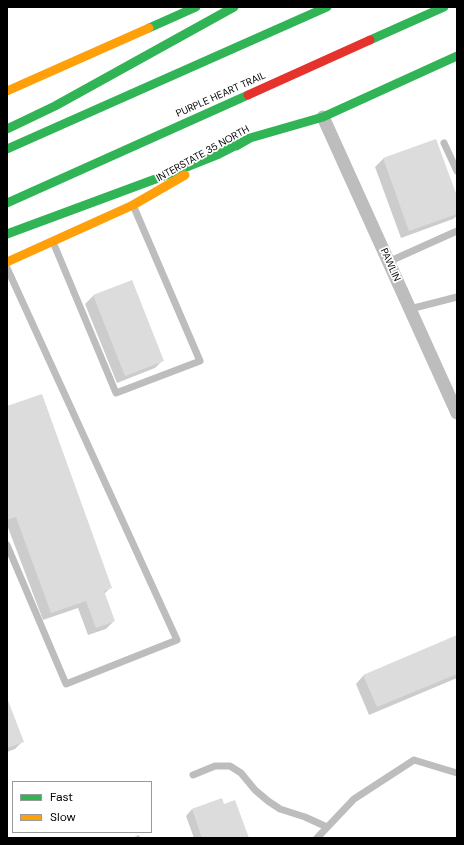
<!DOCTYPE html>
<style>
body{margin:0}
#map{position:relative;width:464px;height:845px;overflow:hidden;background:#fff;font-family:"DM Sans",sans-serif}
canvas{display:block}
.frame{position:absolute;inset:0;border:8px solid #000;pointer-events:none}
.legend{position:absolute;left:12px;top:781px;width:140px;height:52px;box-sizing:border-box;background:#fff;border:1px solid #999;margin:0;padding:5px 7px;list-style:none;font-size:12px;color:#000}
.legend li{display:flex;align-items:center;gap:8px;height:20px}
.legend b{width:20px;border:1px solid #999}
</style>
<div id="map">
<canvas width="464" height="845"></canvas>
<div class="frame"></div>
<ul class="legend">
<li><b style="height:5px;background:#30b455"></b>Fast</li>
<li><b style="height:5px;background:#ff9f0a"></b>Slow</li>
</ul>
</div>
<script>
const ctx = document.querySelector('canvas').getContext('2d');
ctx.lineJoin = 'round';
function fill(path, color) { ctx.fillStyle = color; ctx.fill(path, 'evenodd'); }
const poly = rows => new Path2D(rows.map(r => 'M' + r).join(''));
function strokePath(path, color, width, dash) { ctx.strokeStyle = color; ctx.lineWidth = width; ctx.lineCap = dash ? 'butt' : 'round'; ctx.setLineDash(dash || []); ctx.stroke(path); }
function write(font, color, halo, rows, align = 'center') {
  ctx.font = font + ' "DM Sans",sans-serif'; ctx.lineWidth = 3.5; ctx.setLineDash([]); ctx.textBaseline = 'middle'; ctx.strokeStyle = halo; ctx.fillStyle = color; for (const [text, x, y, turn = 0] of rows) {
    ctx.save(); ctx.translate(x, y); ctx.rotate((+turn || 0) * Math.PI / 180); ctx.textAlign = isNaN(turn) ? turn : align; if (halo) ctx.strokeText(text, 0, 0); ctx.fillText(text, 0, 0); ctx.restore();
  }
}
const shadow = poly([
 [436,140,457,199,457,216,453,219,401,238,375,167,383,159],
 [132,281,163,360,155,368,117,383,85,304,93,296],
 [7,408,111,587,104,594,114,621,106,629,88,635,78,608,43,620,7,525],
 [457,636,457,678,369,715,356,684,363,676],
 [7,701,23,741,15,749,7,752],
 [221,799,224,805,248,838,194,838,186,816,192,809],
 [139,835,140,838,132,838]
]);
const building = poly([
 [436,139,457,196,457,214,409,231,383,158],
 [132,280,164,361,125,376,93,295],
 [42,394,112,588,104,591,115,621,96,628,86,601,51,613,16,517,7,520,7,406],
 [457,635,457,674,377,707,363,675],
 [7,698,24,742,7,748],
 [222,798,224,804,235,800,249,838,202,838,192,809]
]);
const lane = poly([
 [444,143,457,171],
 [53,242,116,393,200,361,133,205],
 [388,262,457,231],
 [7,268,177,640,66,684,7,545],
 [410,309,457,297],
 [193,775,215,766,230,766,241,773,255,790,268,801,280,809,305,817,327,827],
 [317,838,354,799,414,760,457,773]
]);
const street = poly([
 [323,117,457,413]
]);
const fast = poly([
 [149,28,196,7],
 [370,40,444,7],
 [7,129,55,106,234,7],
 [236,146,250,138,323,117,457,56],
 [7,149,327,7],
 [7,203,248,95],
 [7,234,169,174,219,154,250,138]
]);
const slow = poly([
 [7,91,149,28],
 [7,262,133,205,185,175]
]);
const jam = poly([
 [248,95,370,40]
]);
const streetNames = [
 ["PURPLE HEART TRAIL",221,95,-24],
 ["INTERSTATE 35 NORTH",203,154,-29],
 ["PAWLIN",390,265,66]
];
fill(shadow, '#0003');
fill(building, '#dcdcdc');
strokePath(lane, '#bdbdbd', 7);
strokePath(street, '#bdbdbd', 13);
strokePath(fast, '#30b455', 9);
strokePath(slow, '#ff9f0a', 9);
strokePath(jam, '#e5322d', 9);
write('10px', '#000', '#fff', streetNames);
</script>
